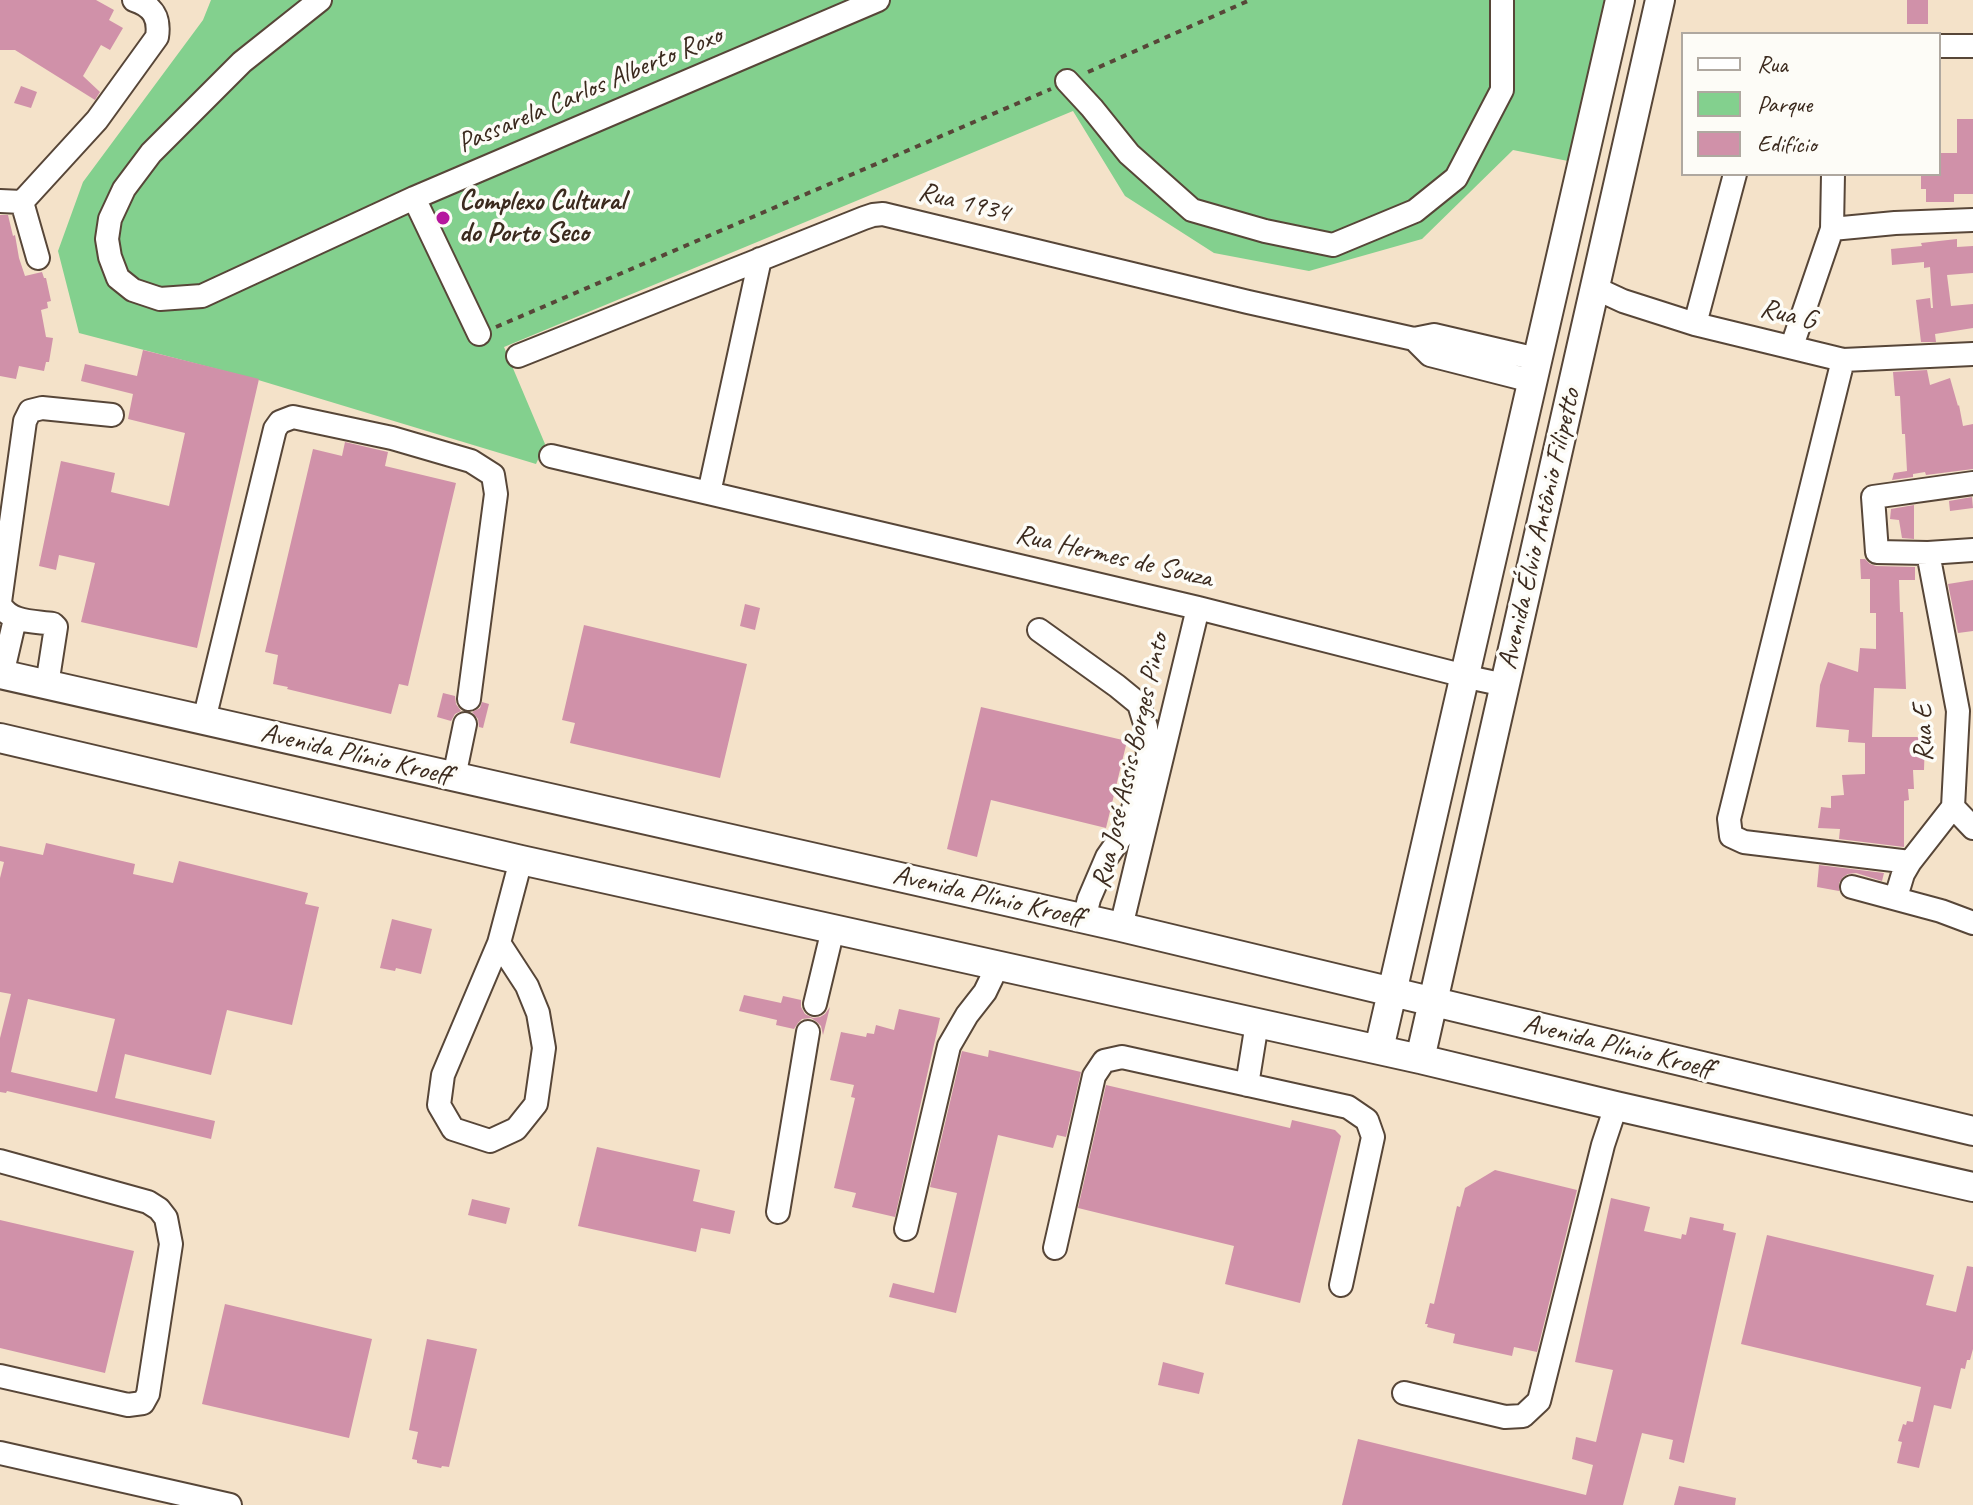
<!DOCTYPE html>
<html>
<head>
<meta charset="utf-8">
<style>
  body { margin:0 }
  #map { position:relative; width:1973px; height:1505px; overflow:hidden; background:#f4e2c9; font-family:Caveat,sans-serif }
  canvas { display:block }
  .legend { position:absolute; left:1681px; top:32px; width:260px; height:144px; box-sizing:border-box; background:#fdfcf7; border:2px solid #afa8a0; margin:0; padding:10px 14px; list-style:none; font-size:24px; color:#3b2a1e }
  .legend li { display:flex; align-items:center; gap:16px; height:40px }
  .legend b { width:40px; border:2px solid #afa8a0 }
</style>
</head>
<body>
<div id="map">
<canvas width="1973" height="1505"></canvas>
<ul class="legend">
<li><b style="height:10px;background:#fff"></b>Rua</li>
<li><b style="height:22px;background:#83d08e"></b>Parque</li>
<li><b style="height:22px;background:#d091a9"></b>Edifício</li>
</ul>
</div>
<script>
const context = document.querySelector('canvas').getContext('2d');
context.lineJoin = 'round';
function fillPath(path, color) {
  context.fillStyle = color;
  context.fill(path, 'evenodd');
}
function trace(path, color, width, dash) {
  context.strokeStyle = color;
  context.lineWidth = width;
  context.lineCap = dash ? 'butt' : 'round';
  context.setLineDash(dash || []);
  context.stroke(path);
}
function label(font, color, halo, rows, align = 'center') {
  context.font = font + ' Caveat,sans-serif';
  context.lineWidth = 7;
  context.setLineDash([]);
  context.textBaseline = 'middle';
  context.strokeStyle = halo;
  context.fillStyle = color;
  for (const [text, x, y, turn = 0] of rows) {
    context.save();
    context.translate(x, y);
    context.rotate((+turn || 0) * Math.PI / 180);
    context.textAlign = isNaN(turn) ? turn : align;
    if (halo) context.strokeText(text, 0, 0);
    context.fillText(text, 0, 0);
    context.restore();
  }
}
const green = new Path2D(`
  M211,0H1606L1568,161L1513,150L1422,239L1309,271L1214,253L1125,196L1073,111L504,347L545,444L536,464L255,379L79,333L58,251L83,182L203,20Z`);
const building = new Path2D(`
  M0,0H96L114,10L109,20L123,28L110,50L101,45L83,76L100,92L95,100L15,50H0Z
  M1907,0H1928V24H1907Z
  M21,86L37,92L31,108L14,103Z
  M1957,119H1973V194H1954V202H1926V189H1921V174H1939V153H1957Z
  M0,215H8L13,236L15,235L19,258L25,276L42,272L44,278H46L51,301L47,302L48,308L41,310L46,337L53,338L49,362H46L44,371L19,366L16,379L0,376Z
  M1957,239V247L1973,246V273L1947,275L1951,306L1973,304V328L1935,334L1936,342H1921L1916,300L1930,298L1931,308H1933L1930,267L1924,268V262L1892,265L1891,249L1922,246L1921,243Z
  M143,350L259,379L197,648L81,622L95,563L59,555L56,570L39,566L61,461L115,473L111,492L169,506L185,433L128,419L133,394L81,381L85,364L137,376Z
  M1927,370L1930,385L1950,378L1958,406L1959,405L1963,426L1973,424V469L1926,475L1925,472L1913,474V477L1892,480L1894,473L1907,471L1905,434H1902L1900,396H1895L1893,372Z
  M345,442L388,452L385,466L456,483L408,686L399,684L391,714L287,689L288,687L273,684L278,655L265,652L313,449L342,456Z
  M1972,497L1973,508L1950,511L1949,501Z
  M1914,505V539L1902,538L1899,520L1890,519L1891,509Z
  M1860,559H1865L1870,564L1876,566L1915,567V580H1899L1900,612H1903L1906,689L1874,688L1872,737H1925L1924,770H1913L1914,789H1908L1909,800L1904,801V847L1839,839L1840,829L1818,828L1821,807L1831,808V796L1844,795L1842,775L1865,774V743L1848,742L1849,730L1816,727L1820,685L1828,662L1858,672L1860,648L1876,649V613H1870V579H1861Z
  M1973,580V631L1958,633L1948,584Z
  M745,604L760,608L755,630L740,626Z
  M584,625L747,664L720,778L570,743L575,723L562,720Z
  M443,693L455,696L456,704L461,711L455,714L451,721L437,717Z
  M482,702L489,704L483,728L479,727L478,719L472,712L480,708Z
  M981,707L1127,741L1106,828L991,800L977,857L947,849Z
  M46,843L135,864L133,874L173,883L179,861L308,893L305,904L319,907L292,1025L227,1010L211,1075L125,1054L115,1098L215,1121L211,1139L7,1091L6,1093L0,1092V1038L11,994L0,992V878L4,862L0,861V846L43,855ZM28,999L115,1019L97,1092L11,1072Z
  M1819,865L1884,873L1882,881L1856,873L1848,874L1843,877L1839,883V891L1817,887Z
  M392,919L432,929L421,974L396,968L395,971L380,968Z
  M744,995L781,1003L783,996L801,1000V1007L805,1014L813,1018L820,1017L825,1014L830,1007L823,1035L821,1026L817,1022L811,1018L802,1019L798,1023L794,1029L776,1025L777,1020L739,1011Z
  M899,1009L940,1018L895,1217L852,1207L856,1193L834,1188L855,1098L851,1097L854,1085L830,1080L841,1032L866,1037L867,1033L874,1034L876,1025L894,1030Z
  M989,1050L1081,1072L1066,1137L1057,1135L1053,1148L998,1135L956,1313L889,1297L893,1283L934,1293L957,1193L930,1187L962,1051L988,1057Z
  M1106,1085L1290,1128L1292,1120L1335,1130L1341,1136L1300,1303L1225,1284L1234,1246L1078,1208Z
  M597,1147L700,1170L693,1201L735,1211L730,1234L701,1228L696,1252L578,1226Z
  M1495,1170L1577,1190L1537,1352L1514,1347L1512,1356L1453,1343L1455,1334L1427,1327L1428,1324H1425L1430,1303L1434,1304L1457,1206L1460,1207L1465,1188Z
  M1611,1198L1650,1207L1644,1231L1681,1239L1682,1234L1686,1235L1690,1217L1724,1224L1723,1230L1736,1233L1684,1463L1669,1459L1673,1440L1642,1433L1623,1505H1342L1358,1439L1586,1495L1593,1465L1572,1459L1576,1437L1596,1442L1613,1370L1575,1362Z
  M472,1199L510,1208L506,1224L468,1215Z
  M0,1220L134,1251L105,1373L0,1348Z
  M1767,1235L1934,1275L1926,1305L1956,1312L1967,1266L1973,1267V1349L1970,1360H1967L1965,1369L1961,1368L1951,1409L1934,1405L1919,1468L1897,1463L1902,1442L1898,1441L1903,1424L1906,1425L1907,1421L1913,1422L1921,1387L1741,1344Z
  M225,1304L372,1339L349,1438L202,1404Z
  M427,1339L477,1349L449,1467L442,1466L441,1468L417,1463V1460L412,1459L418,1432L409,1430Z
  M1163,1362L1204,1373L1199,1394L1158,1385Z
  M1679,1486L1736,1498L1735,1505H1674Z`);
const path = new Path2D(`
  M1088,72L1250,0
  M496,327L1051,89`);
const minor = new Path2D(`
  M320,0L242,62L151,153L124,189L110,219L107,239L110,257L118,278L133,290L160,299L202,296L414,198L878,0
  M1939,46H1973
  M1067,81L1092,108L1129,154L1192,210L1265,231L1333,245L1415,211L1456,178L1502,90V0
  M414,198L479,334
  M0,201L22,202
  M22,202L97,120L157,37C160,18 153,6 134,0
  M22,202L38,258
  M1832,229L1895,223L1973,220
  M1595,288L1623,301L1695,324L1843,360L1973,354
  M1695,324L1735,174
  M1414,339L1430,355L1532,381
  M1792,346L1832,229L1833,174
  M518,356L864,218L873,215L883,214L1248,302L1414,339L1434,335L1537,359
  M1843,360L1729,819L1731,836L1744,842L1910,862
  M551,456L1198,608L1477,679L1505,685
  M1973,483L1873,497L1877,552L1928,553L1973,550
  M709,493L760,259
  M0,602L25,421L30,411L42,408L112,415
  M0,604C10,623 33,621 53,624L56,627L47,685
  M1039,630L1117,686L1139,704L1146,727L1148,755L1128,827L1107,857L1089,899L1084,919
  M2,675L15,619
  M204,720L275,429L280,422L293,417L392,438L471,461L493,475L496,494L469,699
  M454,777L465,724
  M1953,807L1973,828
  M1852,887L1941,911L1973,923
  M1896,897L1903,874L1910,862L1953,807L1958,711L1928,553
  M1121,927L1198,608
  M499,943L527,986L538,1013L544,1048L536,1104L516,1129L490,1141L453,1129L439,1105L443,1075L499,943L521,860
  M815,1004L833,929
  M1247,1085L1257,1023
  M0,1161L148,1202L159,1209L166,1218L171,1244L148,1394L143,1403L128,1405L0,1376
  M778,1212L808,1032
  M906,1229L949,1046L967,1015L985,992L998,965
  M1055,1248L1094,1076L1104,1061L1122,1057L1348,1107L1367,1120L1373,1137L1341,1285
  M1404,1393L1505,1417L1523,1416L1539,1401L1603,1145L1616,1106
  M0,1453L230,1505`);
const major = new Path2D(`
  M0,674L1121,927L1973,1131
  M0,738L521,860L1420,1059L1616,1106L1973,1187
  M1379,1049L1620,0
  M1420,1059L1660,0`);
const markers = [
  [443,218,8,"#b5179e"]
];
const streetNames = [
  ["Passarela Carlos Alberto Roxo",590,90,-23],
  ["Rua 1934",964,203,14],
  ["Rua G",1788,315,14],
  ["Avenida Élvio Antônio Filipetto",1540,529,-77],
  ["Rua Hermes de Souza",1114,557,13],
  ["Rua E",1924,733,-91],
  ["Avenida Plínio Kroeff",356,755,13],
  ["Rua José Assis Borges Pinto",1131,761,-77],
  ["Avenida Plínio Kroeff",988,897,13],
  ["Avenida Plínio Kroeff",1618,1047,14]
];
const poiNames = [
  ["Complexo Cultural",459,202],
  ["do Porto Seco",459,234]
];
fillPath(green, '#83d08e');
fillPath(building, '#d091a9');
trace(minor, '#574638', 26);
trace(major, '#574638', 32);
trace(path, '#574638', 4, [6, 6]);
trace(minor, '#fff', 22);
trace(major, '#fff', 28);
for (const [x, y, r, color] of markers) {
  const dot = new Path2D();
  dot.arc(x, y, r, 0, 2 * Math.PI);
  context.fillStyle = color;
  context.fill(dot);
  trace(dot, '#fdfcf7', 3);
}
label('28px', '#3b2a1e', '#fdfcf7', streetNames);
label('bold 28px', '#3b2a1e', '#fdfcf7', poiNames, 'left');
</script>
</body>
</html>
